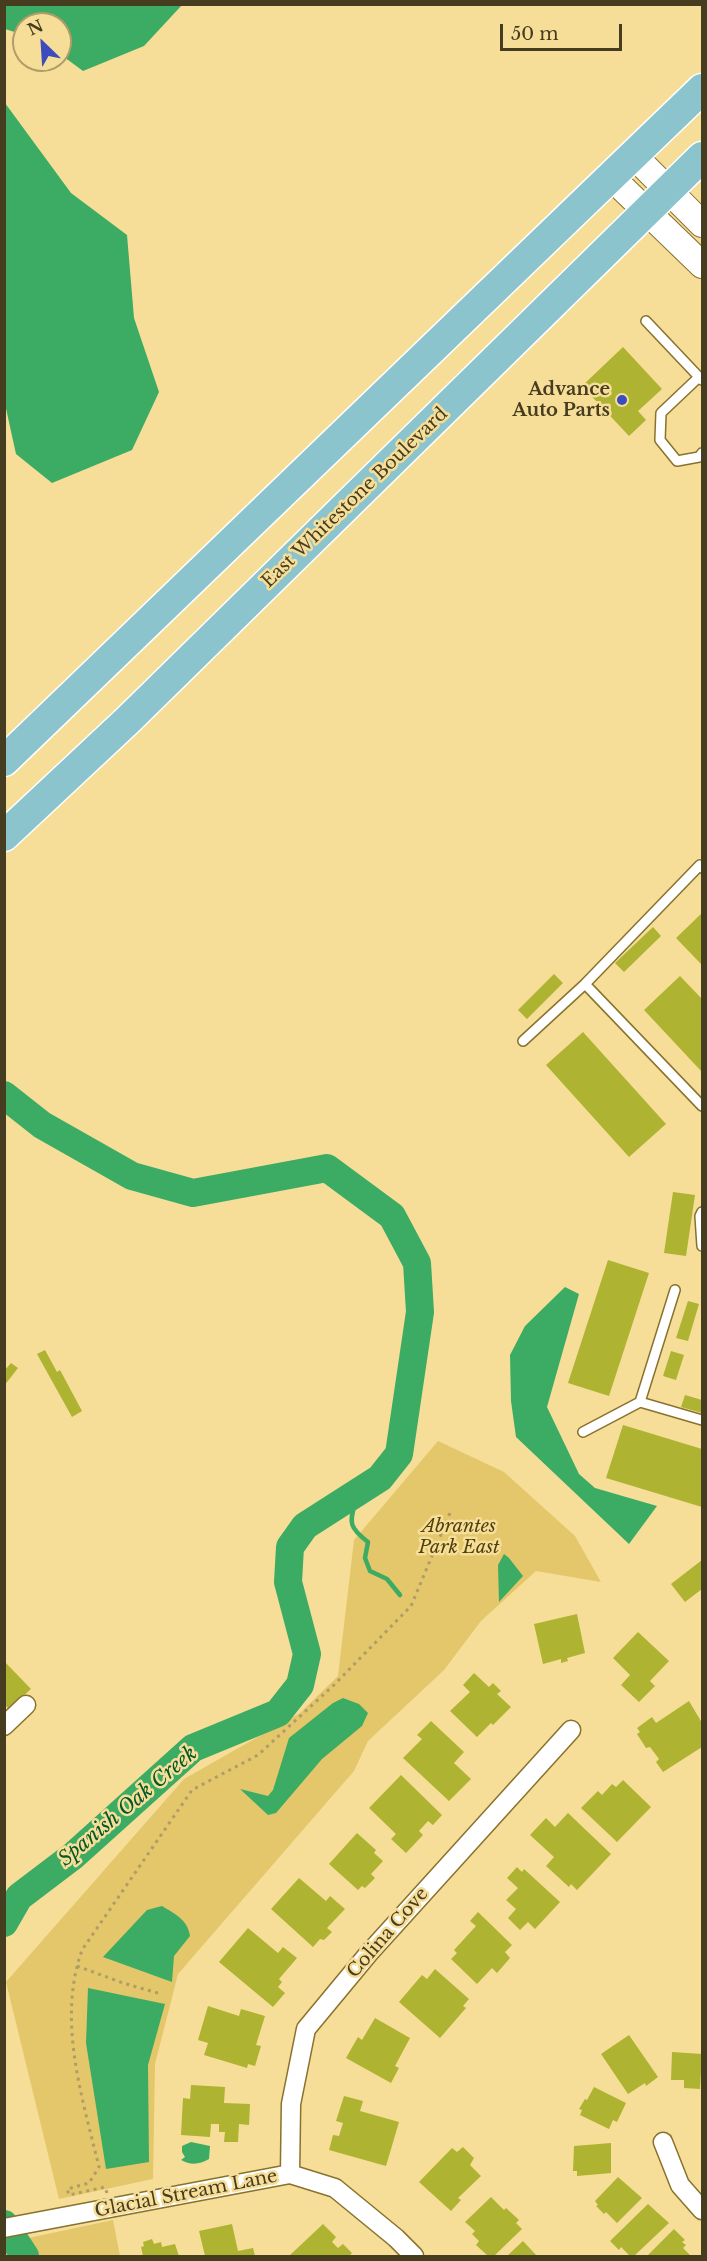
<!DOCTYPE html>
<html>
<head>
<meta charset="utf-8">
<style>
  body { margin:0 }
  #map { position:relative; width:707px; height:2261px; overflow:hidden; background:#f6de98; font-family:"Libre Baskerville",serif }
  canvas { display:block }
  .frame { position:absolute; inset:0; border:6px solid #463c1f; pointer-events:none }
  .north { position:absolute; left:12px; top:12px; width:60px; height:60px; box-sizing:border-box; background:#f6de98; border:2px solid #b09d68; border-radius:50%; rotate:335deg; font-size:16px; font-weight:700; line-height:24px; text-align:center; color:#463c1f }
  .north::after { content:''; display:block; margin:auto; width:21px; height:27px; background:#3c4cbf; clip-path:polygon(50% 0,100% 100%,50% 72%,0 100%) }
  .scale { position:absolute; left:500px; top:24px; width:122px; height:27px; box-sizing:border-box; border:3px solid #463c1f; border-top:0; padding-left:8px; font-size:18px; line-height:21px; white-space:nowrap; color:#463c1f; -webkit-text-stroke:4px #f6de98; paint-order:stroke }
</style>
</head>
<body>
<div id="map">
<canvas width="707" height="2261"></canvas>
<div class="frame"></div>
<div class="north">N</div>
<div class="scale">50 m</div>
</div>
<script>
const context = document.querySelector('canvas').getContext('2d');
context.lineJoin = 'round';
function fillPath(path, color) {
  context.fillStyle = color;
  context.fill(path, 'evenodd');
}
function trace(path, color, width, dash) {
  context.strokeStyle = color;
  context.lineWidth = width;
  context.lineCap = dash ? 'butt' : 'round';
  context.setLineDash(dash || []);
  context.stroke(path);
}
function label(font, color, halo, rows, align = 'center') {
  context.font = font + ' "Libre Baskerville",serif';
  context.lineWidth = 5;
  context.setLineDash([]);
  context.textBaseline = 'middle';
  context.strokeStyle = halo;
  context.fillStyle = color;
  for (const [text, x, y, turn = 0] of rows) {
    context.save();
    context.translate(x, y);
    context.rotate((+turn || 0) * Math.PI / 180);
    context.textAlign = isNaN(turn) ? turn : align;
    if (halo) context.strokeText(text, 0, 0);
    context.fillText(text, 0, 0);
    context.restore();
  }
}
const green = new Path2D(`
  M438,1441L504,1472L575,1536L601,1582L536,1571L481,1621L444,1670L368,1741L354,1771L178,1974L155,2064L153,2179L59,2199L6,1982L184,1779L300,1713L338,1676L354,1540Z
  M113,2220L120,2256H5V2243Z`);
const water = new Path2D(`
  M4,5L5,4L182,5L144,46L83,71L60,54V24H24V35L5,29Z
  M5,103L71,193L127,235L134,318L159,392L132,450L52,483L16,454L5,404Z
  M565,1287L579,1294L547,1407L579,1474L595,1488L657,1506L629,1544L516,1437L511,1401L510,1355L525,1326Z
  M504,1554L509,1558L523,1576L499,1602L498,1565Z
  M343,1698L359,1704L368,1713L362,1726L322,1759L276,1813L268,1815L240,1789L268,1796L273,1790L289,1738L333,1703Z
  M162,1906C175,1914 188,1920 190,1936L174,1956L172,1982L103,1957L147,1910Z
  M88,1988L165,2004L148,2065L149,2162L106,2169L86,2043Z
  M191,2142L210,2146L209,2159C199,2165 190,2165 181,2160L185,2157L182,2152V2146Z`);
const stream = new Path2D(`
  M357,1493C352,1520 344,1524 368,1542L365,1558L370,1571L387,1579L400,1595`);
const river = new Path2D(`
  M4,1095L42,1125L132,1176L193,1193L327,1168L392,1216L417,1263L420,1312L399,1454L380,1478L305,1526L290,1547L288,1582L307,1654L300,1685L278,1713L193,1748L73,1856L19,1897L4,1923
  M4,2224L25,2256`);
const building = new Path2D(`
  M623,347L662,389L638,411L646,420L629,436L582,386Z
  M702,913V965L676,938Z
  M653,927L661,936L624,972L615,963Z
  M554,974L563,983L527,1019L518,1010Z
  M680,976L702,999V1072L644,1010Z
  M583,1032L666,1124L629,1157L546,1065Z
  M673,1192L695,1195L686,1256L664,1253Z
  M608,1260L649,1273L609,1396L568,1383Z
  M688,1301L699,1304L688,1341L676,1338Z
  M45,1350L57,1372L60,1370L82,1411L72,1417L37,1354Z
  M671,1351L684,1355L676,1380L663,1376Z
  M11,1363L18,1368L4,1386V1371Z
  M685,1395L702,1400V1413L681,1407Z
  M623,1425L702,1449V1507L606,1478Z
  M702,1560V1589L685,1602L671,1584Z
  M577,1614L585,1653L567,1658L568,1661L561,1663V1659L543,1664L534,1624Z
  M638,1632L669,1661L650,1681L655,1686L639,1702L621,1685L630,1675L613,1658Z
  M4,1661L31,1689L9,1709L4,1704Z
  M474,1673L489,1687L493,1683L501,1691L497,1694L511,1707L493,1725L491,1723L477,1737L450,1711L470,1692L463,1685Z
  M689,1701L702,1723V1747L663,1772L656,1762L659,1759L650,1747L646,1748L637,1734L640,1732L637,1728L652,1717L656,1723Z
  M431,1721L464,1752L454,1763L471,1779L449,1801L403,1758L422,1739L417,1735Z
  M401,1775L442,1815L433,1825L428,1821L419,1831L423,1835L406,1853L391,1839L396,1834L369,1808Z
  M623,1780L651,1807L617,1842L581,1808L598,1791L602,1795L612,1784L616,1787Z
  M568,1813L611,1854L577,1890L571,1884L569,1887L546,1866L554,1857L530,1835L546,1818L555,1827Z
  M357,1833L376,1850L374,1853L383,1861L371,1874L375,1878L365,1888L362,1886L358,1890L329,1864Z
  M517,1867L522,1872L524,1869L560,1902L535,1929L528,1922L520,1930L508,1918L516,1909L506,1900L518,1888L507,1878Z
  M299,1878L326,1901L330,1896L345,1909L327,1928L332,1932L324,1940L320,1939L313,1947L271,1909Z
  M478,1912L512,1945L505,1952L510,1958L497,1973L492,1968L477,1984L451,1959L457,1953L454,1950L476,1926L470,1921Z
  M248,1928L278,1953L283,1947L297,1958L279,1979L282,1982L278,1987L285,1993L273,2007L219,1962Z
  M435,1969L469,1999L463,2006L466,2008L440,2038L399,2002L422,1975L427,1979Z
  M208,2006L239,2016L241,2009L265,2016L256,2045L261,2046L255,2066L248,2064L247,2068L204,2055L208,2043L198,2040Z
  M375,2018L410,2038L395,2066L399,2068L391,2083L346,2058L358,2037L362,2040Z
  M629,2035L658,2077L646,2086L645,2083L628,2094L601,2054Z
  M672,2052L702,2054L700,2089L684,2088V2080H671Z
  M191,2085L225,2087L224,2103L250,2104L249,2125L239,2124L238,2142H224L225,2132H219V2124H211L210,2137L181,2135L183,2098L190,2099Z
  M594,2087L626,2103L617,2122L613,2120L609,2129L580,2115L582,2110L579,2109L585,2099L587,2100Z
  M344,2096L363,2101L360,2111L399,2122L386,2166L329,2150L333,2135L339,2136L343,2123L336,2121Z
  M611,2143V2173L577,2176V2171H573L574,2146Z
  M463,2147L474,2158L470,2165L481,2176L458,2198L461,2200L451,2211L419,2182L452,2148L457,2152Z
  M618,2177L642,2198L617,2223L606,2212L604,2214L596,2206L598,2205L595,2201Z
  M491,2197L504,2210L506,2208L519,2220L516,2223L522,2229L494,2256H488L476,2245L479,2241L472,2234L475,2231L465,2222Z
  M648,2204L669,2223L634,2256H630L621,2247L619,2250L610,2241Z
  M232,2224L238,2251L253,2248L255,2256H205L199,2231Z
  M323,2224L336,2237L332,2242L338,2248L343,2244L352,2253L349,2256H289Z
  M674,2229L685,2240L682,2242L686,2245L683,2248L690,2255L650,2256L648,2255Z
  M152,2239L154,2244L161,2242L162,2247L175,2244L179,2256H143L141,2247L144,2246L143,2242Z
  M523,2241L537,2256H507Z`);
const path = new Path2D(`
  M77,1966L123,1983L161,1994
  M107,2193L105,2187L69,2195L67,2189L89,2183L99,2167C82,2097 57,2020 82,1950L192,1790L258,1755L335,1684L411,1606L450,1513`);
const lane = new Path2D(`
  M646,321L699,377
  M702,380L699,377L661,413L660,440L677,461L699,457L702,453
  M585,984L702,1106
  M523,1041L585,984L700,865L702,868
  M702,1212L700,1216L702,1246
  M675,1290L640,1402L702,1420
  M583,1432L640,1402`);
const street = new Path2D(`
  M4,1726L26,1705
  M663,2142L680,2185L702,2210
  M290,2174L291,2104L306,2029L369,1953L571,1730
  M4,2228L290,2174L335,2188L396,2238L414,2256`);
const secondary = new Path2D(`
  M634,156L702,224
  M612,178L702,265`);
const primary = new Path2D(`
  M4,761L702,89
  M4,836L128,720L702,157`);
const markers = [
  [622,400,6,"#3c4cbf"]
];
const poiNames = [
  ["Advance",610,390],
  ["Auto Parts",610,411]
];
const streetNames = [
  ["East Whitestone Boulevard",355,498,-44],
  ["Colina Cove",388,1933,-49],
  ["Glacial Stream Lane",186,2194,-11]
];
const parkNames = [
  ["Abrantes",459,1527],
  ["Park East",459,1548]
];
const waterNames = [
  ["Spanish Oak Creek",128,1807,-40]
];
fillPath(green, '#e4c66b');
fillPath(water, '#3cab63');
trace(stream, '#3cab63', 4.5);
trace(river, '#3cab63', 28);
fillPath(building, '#aeb331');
trace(lane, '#88722c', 12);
trace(street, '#88722c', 21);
trace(secondary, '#88722c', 28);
trace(primary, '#fff', 33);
trace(path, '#af9d67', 3, [3, 4.5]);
trace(lane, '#fff', 9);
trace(street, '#fff', 18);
trace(secondary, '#fff', 26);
trace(primary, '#8cc4ce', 30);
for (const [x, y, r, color] of markers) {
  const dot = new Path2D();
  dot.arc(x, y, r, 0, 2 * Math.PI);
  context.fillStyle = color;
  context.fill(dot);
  trace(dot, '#f6de98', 2);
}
label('bold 18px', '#463c1f', '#f6de98', poiNames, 'right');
label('18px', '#463c1f', '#f6de98', streetNames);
label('italic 18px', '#4f3f0a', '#f6de98', parkNames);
label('italic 20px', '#015829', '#f6de98', waterNames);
</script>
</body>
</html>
